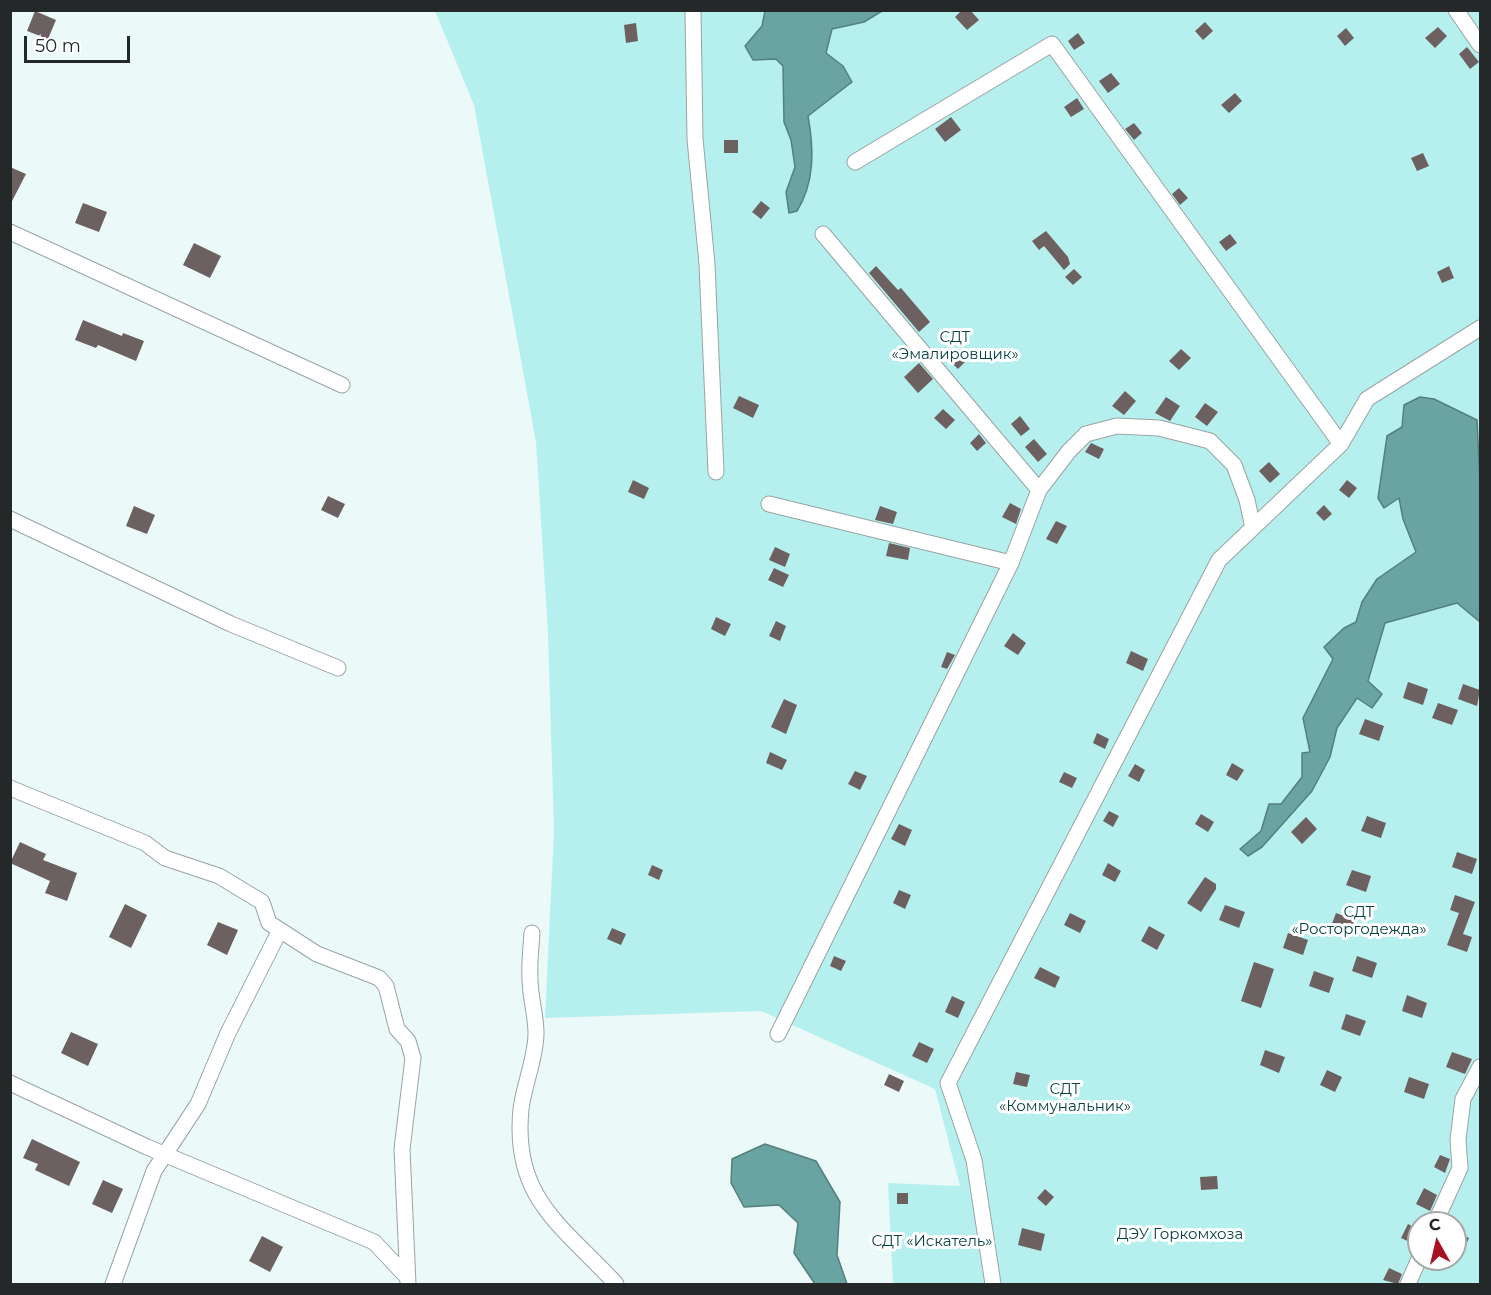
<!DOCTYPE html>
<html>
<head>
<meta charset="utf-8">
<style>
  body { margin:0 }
  #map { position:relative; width:1491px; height:1295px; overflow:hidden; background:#ecf9f9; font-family:Montserrat,sans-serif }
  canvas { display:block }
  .frame { position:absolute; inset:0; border:12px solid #242828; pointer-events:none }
  .north { position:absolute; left:1407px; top:1211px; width:60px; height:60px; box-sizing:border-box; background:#fff; border:2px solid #a7a9a9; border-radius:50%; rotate:352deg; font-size:16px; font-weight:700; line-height:24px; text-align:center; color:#242828 }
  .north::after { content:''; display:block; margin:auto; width:21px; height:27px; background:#a81220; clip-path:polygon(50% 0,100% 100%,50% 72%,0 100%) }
  .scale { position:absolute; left:24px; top:36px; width:106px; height:27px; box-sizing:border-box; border:3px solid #242828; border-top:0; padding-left:8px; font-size:18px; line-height:21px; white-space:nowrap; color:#242828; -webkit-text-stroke:4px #fff; paint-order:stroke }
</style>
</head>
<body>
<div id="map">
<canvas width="1491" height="1295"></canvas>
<div class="frame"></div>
<div class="north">С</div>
<div class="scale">50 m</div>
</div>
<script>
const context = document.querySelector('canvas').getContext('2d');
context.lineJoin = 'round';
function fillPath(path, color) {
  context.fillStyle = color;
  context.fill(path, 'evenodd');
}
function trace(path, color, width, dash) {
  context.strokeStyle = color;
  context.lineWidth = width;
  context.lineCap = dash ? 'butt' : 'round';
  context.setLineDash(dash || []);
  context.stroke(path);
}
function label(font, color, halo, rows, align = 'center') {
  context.font = font + ' Montserrat,sans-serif';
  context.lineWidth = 6;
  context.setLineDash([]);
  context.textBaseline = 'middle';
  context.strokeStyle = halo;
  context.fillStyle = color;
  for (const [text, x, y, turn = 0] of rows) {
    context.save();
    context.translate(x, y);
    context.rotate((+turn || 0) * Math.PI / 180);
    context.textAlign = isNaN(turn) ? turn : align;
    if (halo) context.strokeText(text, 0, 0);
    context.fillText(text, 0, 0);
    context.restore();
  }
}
const green = new Path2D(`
  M435,11H1480V481L1402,427L1387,437L1386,458L1416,552C1384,581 1369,576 1356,622L1344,628L1333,659L1303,718L1311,752L1302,753V777L1280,805L1269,804L1261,831L1262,847L1330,757L1337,728L1357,698L1382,694L1368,681L1385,623L1457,603L1480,622V1284H893L888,1183L960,1186L935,1089L761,1011L545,1018L554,831L548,634L536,442L474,105ZM1419,1223H1455V1259H1419Z`);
const water = new Path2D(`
  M765,11H882L864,22L832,29L826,53L843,66L852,82L808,116C814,149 815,182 797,211L789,213L786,192L795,167L791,140L784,122L783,66L776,59L753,60L745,46L762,26Z
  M1420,397L1434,399L1477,420L1480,481V622L1457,603L1385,623L1368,681L1382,694L1372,708L1357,698L1337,728L1330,757L1312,791L1262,847L1248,856L1240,849L1261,831L1269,804H1281L1302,777V753L1310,752L1303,718L1333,659L1324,647L1344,628L1356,622L1362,602L1377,579L1416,552L1403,519L1399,498L1384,508L1378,498L1387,436L1402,427L1404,405Z
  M765,1144L816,1161L840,1202L837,1255L847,1284H815L794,1253L798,1223L779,1205L744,1207L731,1183L732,1159Z`);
const building = new Path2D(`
  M962,10H970L979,20L967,30L955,17Z
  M35,11L56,20L48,39L27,31Z
  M1205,22L1213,31L1203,40L1195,31Z
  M636,23L638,41L626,43L624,25Z
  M1438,27L1447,36L1435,48L1425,38Z
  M1346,28L1354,38L1345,46L1337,36Z
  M1078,33L1085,43L1074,50L1068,41Z
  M1467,47L1479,62L1470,69L1459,54Z
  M1111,73L1120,84L1108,93L1099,81Z
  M1235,93L1242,101L1229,113L1221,105Z
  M1077,98L1084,109L1071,117L1064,107Z
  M951,117L961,130L945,142L935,129Z
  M1134,123L1142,133L1134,140L1125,129Z
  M724,140H738V153H724Z
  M1423,153L1429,166L1417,171L1411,158Z
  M10,167L26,174L10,205Z
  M1179,188L1188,198L1180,205L1172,194Z
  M761,201L770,208L761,219L752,212Z
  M83,203L107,212L99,232L75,223Z
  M1046,231L1068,257L1070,264L1064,270L1044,246L1039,250L1032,241Z
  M1230,234L1237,243L1226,251L1219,242Z
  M194,243L221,256L210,278L183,265Z
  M876,266L898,290L901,288L930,322L919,332L869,273Z
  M1449,266L1454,278L1442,283L1437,272Z
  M1074,269L1082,277L1073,285L1065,277Z
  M83,320L122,336L123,333L144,341L136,361L98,345L96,348L75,340Z
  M954,349L966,361L958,369L946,357Z
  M1181,349L1191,358L1179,370L1169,361Z
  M919,363L933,379L918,393L904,377Z
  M1125,391L1136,401L1124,415L1112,406Z
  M739,396L759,405L753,418L733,408Z
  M1166,397L1180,406L1170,421L1155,413Z
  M1205,403L1218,412L1207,426L1195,417Z
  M943,409L955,420L946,429L934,418Z
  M1020,416L1030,429L1021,436L1011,424Z
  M979,434L986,443L977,451L970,443Z
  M1034,439L1047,454L1038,462L1025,447Z
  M1091,443L1104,449L1099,459L1085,452Z
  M1269,462L1280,474L1270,483L1259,471Z
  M633,480L649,488L644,499L628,492Z
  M1347,480L1357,488L1349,498L1339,490Z
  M328,496L345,504L338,518L321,510Z
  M1010,503L1021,509L1016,524L1002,517Z
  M1324,505L1332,514L1324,521L1316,513Z
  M134,506L155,515L147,534L126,526Z
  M880,506L897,512L893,524L875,520Z
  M1056,521L1067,526L1057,544L1046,539Z
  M889,543L910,548L908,560L886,556Z
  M775,547L790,554L785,567L769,560Z
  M774,568L789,575L783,587L768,580Z
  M716,617L731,624L725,636L711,629Z
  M776,621L786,626L780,641L769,636Z
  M1013,633L1026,643L1018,655L1004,646Z
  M1131,651L1148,659L1143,671L1126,663Z
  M947,652L955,655L947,669L941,667Z
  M1408,682L1428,689L1423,705L1403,698Z
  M1463,684L1480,690L1477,706L1458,699Z
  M784,699L797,705L786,734L771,727Z
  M1438,703L1458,710L1452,725L1432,718Z
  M1365,719L1384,726L1379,741L1359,734Z
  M1097,733L1109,739L1105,749L1093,743Z
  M770,752L787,760L782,770L766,763Z
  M1232,763L1244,770L1237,781L1226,775Z
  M1135,764L1145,770L1139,782L1128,776Z
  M855,771L867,776L860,790L848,784Z
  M1064,772L1077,778L1072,788L1059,782Z
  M1109,811L1119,816L1113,827L1103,821Z
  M1201,814L1214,822L1208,832L1195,824Z
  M1367,816L1386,823L1381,838L1361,831Z
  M1306,817L1317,829L1302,844L1291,832Z
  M899,824L912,830L905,846L891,839Z
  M20,842L46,854L43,860L77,873L67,901L45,893L50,881L10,863Z
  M1457,852L1477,859L1472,874L1452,867Z
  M1108,863L1121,871L1115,882L1102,875Z
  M652,865L663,870L659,880L648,875Z
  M1352,870L1371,876L1366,892L1346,885Z
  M1205,877L1216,884V889L1201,912L1187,903Z
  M899,890L911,895L905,909L893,903Z
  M1455,895L1475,902L1463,934L1472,937L1467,952L1447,945L1459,913L1450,910Z
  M125,904L147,915L131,948L109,937Z
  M1225,905L1245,912L1239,928L1219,920Z
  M1070,913L1086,921L1080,933L1064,925Z
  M1336,913L1355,920L1350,936L1330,929Z
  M218,922L238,930L227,955L207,945Z
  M1149,926L1165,935L1157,950L1141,941Z
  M612,928L626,934L621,945L607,939Z
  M1288,933L1308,940L1303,955L1283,948Z
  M834,956L846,961L841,971L830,966Z
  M1357,956L1377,963L1372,978L1352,971Z
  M1254,962L1274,969L1261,1008L1241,1001Z
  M1040,967L1060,977L1055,988L1034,978Z
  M1314,971L1334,978L1329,993L1309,986Z
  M1407,995L1427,1003L1422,1018L1402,1011Z
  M952,996L965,1002L958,1018L945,1012Z
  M1346,1014L1366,1021L1360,1036L1341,1029Z
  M71,1032L98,1044L88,1066L61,1053Z
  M919,1042L934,1049L927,1063L912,1056Z
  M1265,1050L1285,1057L1279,1073L1260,1065Z
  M1452,1052L1472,1059L1465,1074L1446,1067Z
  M1327,1070L1342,1077L1335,1092L1320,1085Z
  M1016,1072L1030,1075L1027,1087L1013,1084Z
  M889,1074L904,1081L899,1092L884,1085Z
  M1409,1077L1429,1084L1424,1099L1404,1092Z
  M32,1139L80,1162L69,1186L35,1170L38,1164L23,1158Z
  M1440,1155L1450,1159L1445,1173L1434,1167Z
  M1217,1176L1218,1189L1201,1190L1200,1177Z
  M103,1180L123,1189L112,1213L92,1204Z
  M1424,1188L1437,1195L1430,1211L1416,1204Z
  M1045,1189L1054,1197L1046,1206L1037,1198Z
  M897,1193H908V1204H897Z
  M1408,1224L1419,1230L1414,1244L1401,1238Z
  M1022,1228L1045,1234L1041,1251L1018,1245Z
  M1455,1231L1469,1238L1464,1249L1455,1245Z
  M262,1236L283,1247L270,1272L249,1261Z
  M1389,1268L1402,1274L1398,1284L1383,1280Z`);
const minor = new Path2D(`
  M693,10L695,139L707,264L716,472
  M1456,10L1480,45
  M855,162L1052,44L1341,444
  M10,232L342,385
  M823,234L1039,490
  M769,504L1011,563
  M10,519L231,624L338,668
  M10,788L145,843L165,858L219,876L262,902L269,923L317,954L379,978L386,986L397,1029L408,1041L413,1058L402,1149L408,1284
  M532,933C531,948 529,964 530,979C530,997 536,1015 536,1033C536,1058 524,1084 521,1109C512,1199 563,1226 616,1284
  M778,1034L1011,563L1039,490L1069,451L1086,434L1117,426L1159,428L1210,441L1234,465L1247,500L1253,528
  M10,1083L147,1147L374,1242L407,1277
  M1435,1223L1460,1168L1458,1140L1463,1099L1480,1067
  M113,1284L154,1171L198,1104L228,1033L280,930
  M993,1284L974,1160L948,1083L1219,560L1341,444L1367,399L1480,328
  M1408,1284L1419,1259`);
const parkNames = [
  ["СДТ",955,338],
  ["«Эмалировщик»",955,355],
  ["СДТ",1359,913],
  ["«Росторгодежда»",1359,930],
  ["СДТ",1065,1090],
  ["«Коммунальник»",1065,1107],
  ["ДЭУ Горкомхоза",1180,1235],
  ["СДТ «Искатель»",932,1242]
];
fillPath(green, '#b6f0ee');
fillPath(water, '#69a4a2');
trace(water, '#547f7d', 1.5);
fillPath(building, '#6c6160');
trace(minor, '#98a4a3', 17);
trace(minor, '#fff', 15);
label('15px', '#094242', '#fff', parkNames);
</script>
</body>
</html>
